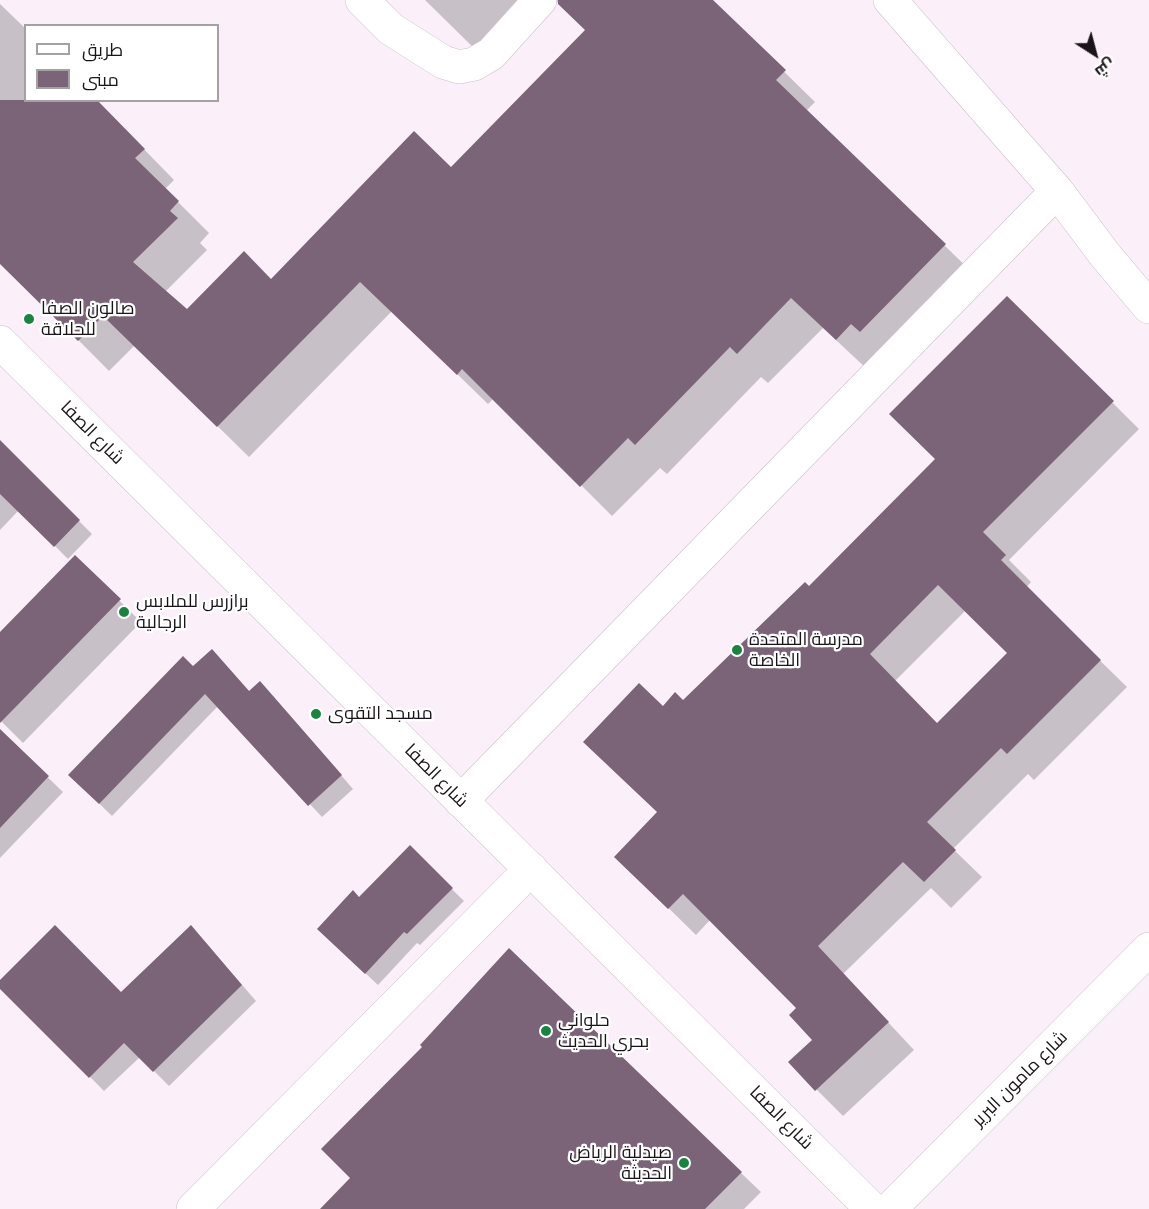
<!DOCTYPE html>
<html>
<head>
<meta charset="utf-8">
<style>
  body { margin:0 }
  #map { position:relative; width:1149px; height:1209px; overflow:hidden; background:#fbf0f9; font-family:"IBM Plex Sans",Cairo,sans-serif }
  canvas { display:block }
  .legend { position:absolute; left:24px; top:24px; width:195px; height:78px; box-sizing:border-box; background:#fff; border:2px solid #a3a1a2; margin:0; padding:8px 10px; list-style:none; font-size:18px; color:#181417 }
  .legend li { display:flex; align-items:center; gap:12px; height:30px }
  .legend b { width:30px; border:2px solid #a3a1a2 }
  .north { position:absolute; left:1065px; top:24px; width:60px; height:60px; -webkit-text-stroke:4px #fff; paint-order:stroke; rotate:144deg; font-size:16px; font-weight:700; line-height:24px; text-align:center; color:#181417 }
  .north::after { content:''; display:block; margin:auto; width:21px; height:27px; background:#181417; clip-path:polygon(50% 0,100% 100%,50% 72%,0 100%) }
</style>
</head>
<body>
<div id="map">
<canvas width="1149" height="1209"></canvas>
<ul class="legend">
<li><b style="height:8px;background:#fff"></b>طريق</li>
<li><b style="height:16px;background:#7b6378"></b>مبنى</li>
</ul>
<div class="north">ش</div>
</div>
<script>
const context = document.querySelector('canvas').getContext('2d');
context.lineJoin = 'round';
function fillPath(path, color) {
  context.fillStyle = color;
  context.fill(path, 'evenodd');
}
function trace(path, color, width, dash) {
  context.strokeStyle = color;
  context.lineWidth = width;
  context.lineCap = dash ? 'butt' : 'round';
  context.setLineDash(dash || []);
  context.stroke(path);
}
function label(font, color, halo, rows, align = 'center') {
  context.font = font + ' "IBM Plex Sans",Cairo,sans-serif';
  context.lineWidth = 4.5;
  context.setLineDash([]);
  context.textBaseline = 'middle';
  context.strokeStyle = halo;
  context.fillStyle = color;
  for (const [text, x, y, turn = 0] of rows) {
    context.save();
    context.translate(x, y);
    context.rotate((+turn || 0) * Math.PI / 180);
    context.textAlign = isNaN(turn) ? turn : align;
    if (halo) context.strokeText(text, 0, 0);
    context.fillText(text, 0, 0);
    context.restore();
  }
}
const shadow = new Path2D(`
  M425,0H541L484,58Z
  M555,0H711L815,102L806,111L976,276L867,369L823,328L768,383L761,377L667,474L660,468L612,516L494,398L488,404L392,311L249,457L135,345L109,371L0,261V4L26,29V100H96L174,180L165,189L209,233L200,243L207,250L165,292L187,311L271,281L451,169L587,30Z
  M1007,298L1139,429L1009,560L1031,582L1026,588L1127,687L1034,780L1028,774L953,849L982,877L951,908L931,888L843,974L914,1050L843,1116L816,1089L814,1040L798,1008L710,920L696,935L643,883L658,813L663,708L683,702L809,588L937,460ZM966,610L1009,653L938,725L895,681Z
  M0,442L92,534L68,559L19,510L0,530Z
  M75,557L141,622L23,743L0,720V635Z
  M212,651L250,692L273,696L353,789L322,817L218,706L112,816L70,775Z
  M6,737L63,792L0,858V744Z
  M410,848L464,901L420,945L417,943L378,985L331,941L360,899Z
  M205,942L256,1001L169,1086L140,1057L104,1091L0,986V982L122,994Z
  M741,1173L761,1192L744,1209H322Z`);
const building = new Path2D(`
  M558,0H713L786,70L776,80L946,244L860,332L851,324L836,340L791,298L737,354L730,347L635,445L628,438L580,487L462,369L457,375L360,282L217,427L103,316L78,341L0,264V100H97L145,149L135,158L179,201L170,211L178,218L133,262L187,309L244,251L271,279L414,131L451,167L585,30L558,4Z
  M1007,296L1114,401L983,532L1006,555L1001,560L1101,660L1007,754L1001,748L927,822L956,850L924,882L903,862L818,946L889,1022L815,1091L788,1062L812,1040L789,1015L796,1008L683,894L668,909L614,857L657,812L583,742L639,683L663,706L675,692L683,700L805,582L809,586L935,459L889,414ZM938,585L1007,653L937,723L870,654Z
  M0,440L80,520L54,547L0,494Z
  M75,555L121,599L0,723V632Z
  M212,649L249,691L260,681L342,775L308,806L205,694L99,804L68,775L183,656L193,666Z
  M0,729L49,776L0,828Z
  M410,845L453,888L407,934L404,932L365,974L317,929L353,890L359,897Z
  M55,925L121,992L191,925L242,985L153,1072L124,1043L89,1078L0,989V980Z
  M509,948L742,1172L705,1209H320L350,1178L321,1149L422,1047L420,1045Z`);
const street = new Path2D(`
  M362,0L391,29L443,62L459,67L474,64L491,54L540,0
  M890,0L1057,191L1105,255L1149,307
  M461,801L1057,191
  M193,1209L531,869`);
const secondary = new Path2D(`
  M0,342L872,1209
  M890,1209L1149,949`);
const markers = [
  [29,319,6,"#16863e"],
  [124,612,6,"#16863e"],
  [737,650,6,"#16863e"],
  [316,714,6,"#16863e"],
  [546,1031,6,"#16863e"],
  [684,1163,6,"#16863e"]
];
const poiNames = [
  ["صالون الصفا",41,309],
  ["للحلاقة",41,330],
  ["برازرس للملابس",136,602],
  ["الرجالية",136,623],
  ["مدرسة المتحدة",749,640],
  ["الخاصة",749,661],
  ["مسجد التقوى",328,714],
  ["حلواني",558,1021],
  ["بحري الحديث",558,1042],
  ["صيدلية الرياض",672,1153,"right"],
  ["الحديثة",672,1174,"right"]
];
const streetNames = [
  ["شارع الصفا",92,433,45],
  ["شارع الصفا",436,776,45],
  ["شارع مامون البرير",1020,1079,-45],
  ["شارع الصفا",781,1118,45]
];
fillPath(shadow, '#0003');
fillPath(building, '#7b6378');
trace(street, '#cabfc9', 34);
trace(secondary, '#cabfc9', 34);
trace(street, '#fff', 33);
trace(secondary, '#fff', 33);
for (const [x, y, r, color] of markers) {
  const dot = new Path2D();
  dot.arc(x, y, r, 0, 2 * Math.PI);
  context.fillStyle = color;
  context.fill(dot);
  trace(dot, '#fff', 2);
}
label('18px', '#181417', '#fff', poiNames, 'left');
label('18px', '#181417', '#fff', streetNames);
</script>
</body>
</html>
